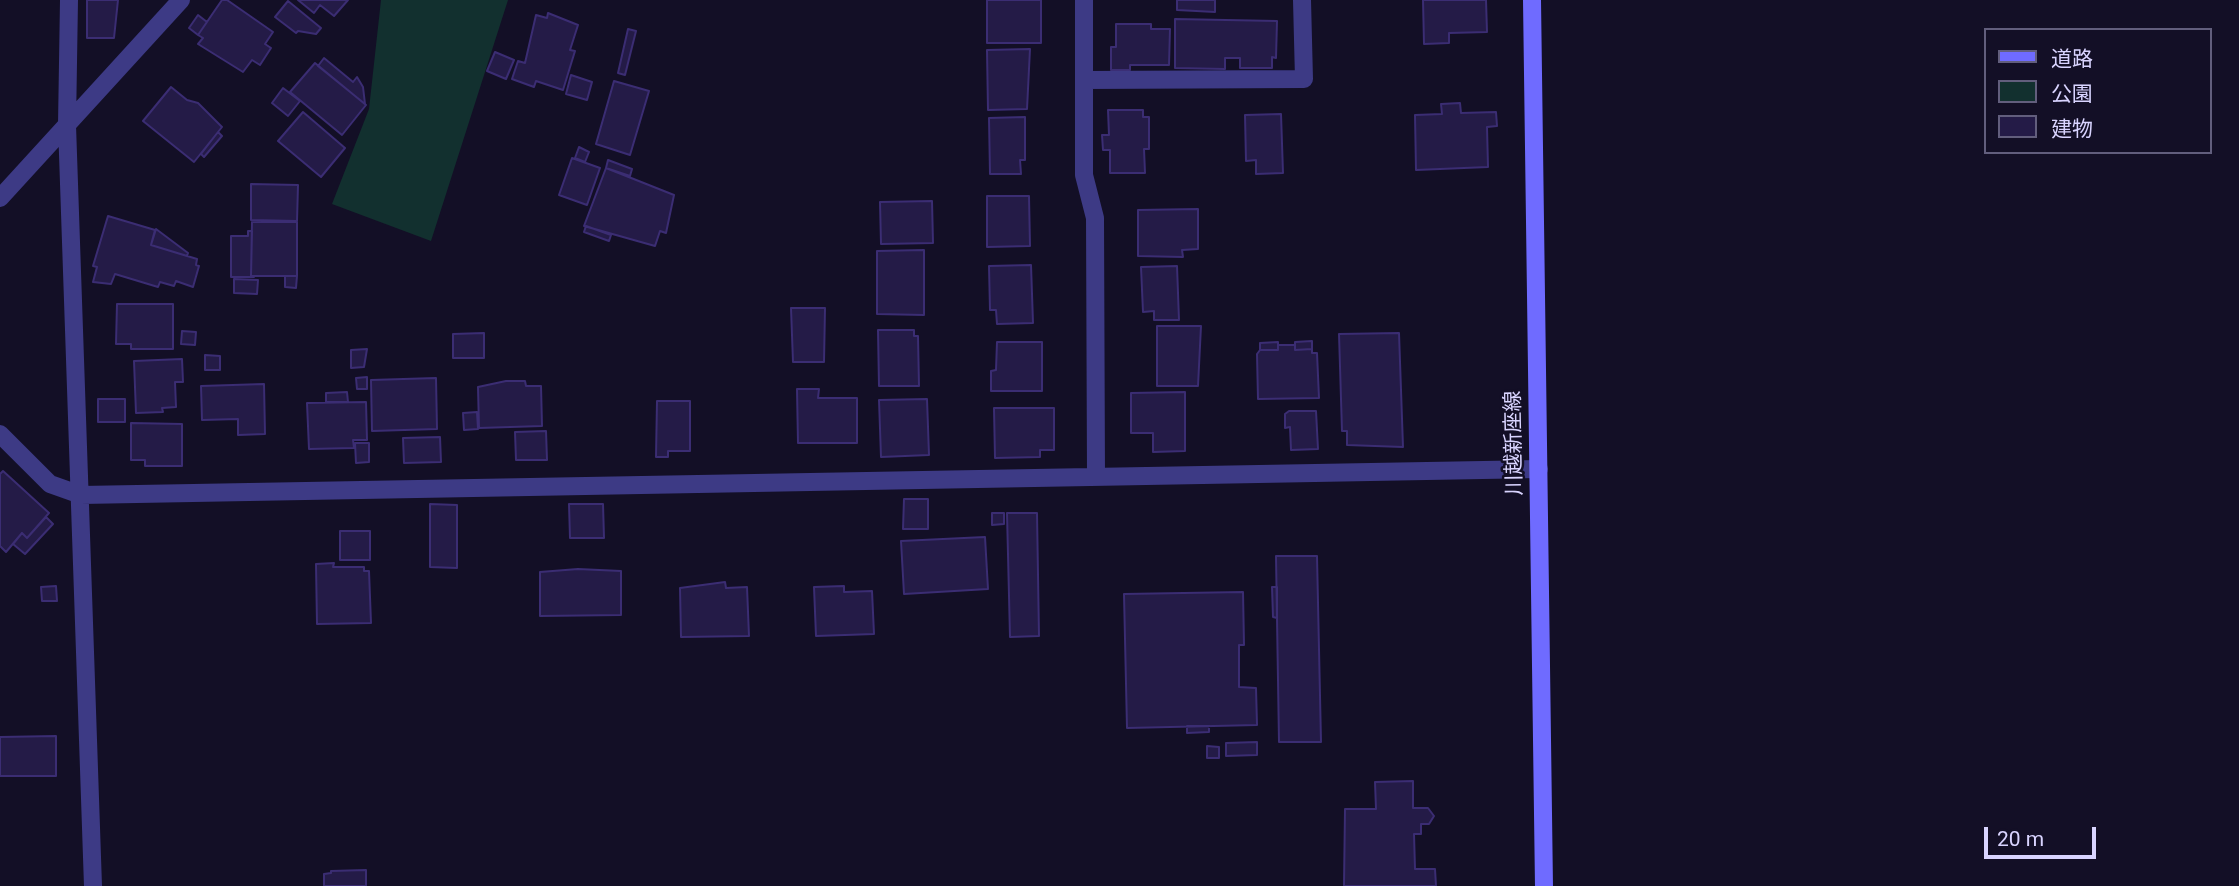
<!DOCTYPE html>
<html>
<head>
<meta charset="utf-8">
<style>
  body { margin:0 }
  #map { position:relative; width:2239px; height:886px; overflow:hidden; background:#130f26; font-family:Roboto,"Noto Sans JP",sans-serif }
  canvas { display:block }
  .legend { position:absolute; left:1984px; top:28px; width:228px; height:126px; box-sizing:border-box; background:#130f26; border:2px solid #625e7d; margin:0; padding:9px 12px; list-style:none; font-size:21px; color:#d9d4ff }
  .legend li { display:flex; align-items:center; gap:14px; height:35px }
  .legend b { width:35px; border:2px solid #625e7d }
  .scale { position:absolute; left:1984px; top:827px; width:112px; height:32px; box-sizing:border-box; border:4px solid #d9d4ff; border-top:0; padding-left:9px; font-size:21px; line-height:24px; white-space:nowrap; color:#d9d4ff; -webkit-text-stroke:5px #130f26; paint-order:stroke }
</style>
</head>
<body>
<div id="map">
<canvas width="2239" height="886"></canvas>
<ul class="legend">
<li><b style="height:9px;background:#6f6bff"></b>道路</li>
<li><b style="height:19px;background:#12302f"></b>公園</li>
<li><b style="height:19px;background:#241b47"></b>建物</li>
</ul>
<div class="scale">20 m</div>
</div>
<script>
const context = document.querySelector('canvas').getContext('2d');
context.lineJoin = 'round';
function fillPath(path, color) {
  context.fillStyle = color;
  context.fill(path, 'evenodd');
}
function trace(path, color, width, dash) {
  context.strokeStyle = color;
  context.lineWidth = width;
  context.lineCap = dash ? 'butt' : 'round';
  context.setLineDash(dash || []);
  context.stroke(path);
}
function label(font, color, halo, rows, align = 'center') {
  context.font = font + ' Roboto,"Noto Sans JP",sans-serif';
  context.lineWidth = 5;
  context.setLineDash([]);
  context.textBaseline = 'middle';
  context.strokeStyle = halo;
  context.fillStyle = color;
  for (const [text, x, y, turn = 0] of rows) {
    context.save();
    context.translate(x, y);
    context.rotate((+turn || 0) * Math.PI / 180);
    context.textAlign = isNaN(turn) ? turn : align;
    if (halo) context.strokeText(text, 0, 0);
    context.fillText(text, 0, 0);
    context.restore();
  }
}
const green = new Path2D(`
  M381,0H508L431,241L332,204L369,109Z`);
const building = new Path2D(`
  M87,0H118L114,38H87Z
  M222,0H227L273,32L265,44L271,48L260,65L252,60L243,72L198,44L203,38L198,35Z
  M298,0H348L334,16L320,5L314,13Z
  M987,0H1041V43H987Z
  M1177,0H1215V12L1177,10Z
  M1423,0H1486L1487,32L1449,33V43L1424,44Z
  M288,1L321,28L316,34L298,31L296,33L275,17Z
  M548,13L578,25L570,50L575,51L563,90L536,81L534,87L512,79L518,61L525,63L536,15L547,18Z
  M198,15L207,22L198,35L189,28Z
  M1175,19L1277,21L1276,58L1272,57V68H1240V58H1225V69L1175,68Z
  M1116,24H1151V29H1170L1169,65H1130V70H1111V47H1116Z
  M628,29L636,31L625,75L618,73Z
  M1030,49L1027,109L988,110L987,50Z
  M495,52L514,60L506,79L487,71Z
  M324,58L353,82L357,77L363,87L365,104L318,66Z
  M315,63L366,105L342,135L290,92Z
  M571,75L592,82L587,100L566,94Z
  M614,81L649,91L630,155L596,144Z
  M171,87L187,100L198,103L222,127L194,162L143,121Z
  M283,88L300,101L288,116L272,103Z
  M1460,103L1461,113L1496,112L1497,126L1487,127L1488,167L1416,170L1415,115L1442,114L1441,104Z
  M1108,110H1143V117H1149V149H1144L1145,173H1110V150H1103L1102,135H1109Z
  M303,112L345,148L321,177L278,141Z
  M1281,114L1283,173L1256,174V160L1246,161L1245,115Z
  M1025,117V160H1020L1021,174H990L989,118Z
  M218,132L222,136L204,157L201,154Z
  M579,147L589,152L585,162L575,158Z
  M572,158L600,168L587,205L559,195Z
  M608,160L632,169L630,176L606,168Z
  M606,168L674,195L666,233L660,231L655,246L584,226Z
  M251,184L298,185L297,221L251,220Z
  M987,196H1029L1030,246L987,247Z
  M932,201L933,243L881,244L880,202Z
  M1198,209V249L1182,250L1183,257L1138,256V210Z
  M108,216L155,230L151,245L197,259L196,265L199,266L193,287L176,281L174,286L160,282L158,287L115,274L111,284L93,282L97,267L93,266Z
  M252,222H297V276H251Z
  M586,226L611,235L609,241L584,232Z
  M156,229L188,253L187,256L151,245Z
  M248,231H252L251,276L254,277H231V236H248Z
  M924,250V315L877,314V251Z
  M1031,265L1033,323L997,324L996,310H990L989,266Z
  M1177,266L1179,320H1154V311L1143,312L1141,267Z
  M285,276H297L296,288L285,287Z
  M234,279L258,280L257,294L234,293Z
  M117,304H173V349H131V344H116Z
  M791,308H825L824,362H793Z
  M1157,326H1201L1198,386H1157Z
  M878,330H914V336H918L919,386H879Z
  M182,331L196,332L195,345L181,344Z
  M484,333V358H453V334Z
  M1399,333L1403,447L1347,445V431H1342L1339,334Z
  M1312,341V349L1295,350V342Z
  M997,342H1042V391H991V371L996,370Z
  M1278,342V350H1260V343Z
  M1278,345H1295V350L1312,349V353H1317L1319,398L1258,399L1257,354L1260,350H1278Z
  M367,349L364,367L351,368V350Z
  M205,355L220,356V370H205Z
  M182,359L183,382H175L176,407L162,408L163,412L136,413L134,361Z
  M367,377V389H357L356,378Z
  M436,378L437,429L372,431L371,380Z
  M506,381H525L526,386H541L542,426L479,428L478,387Z
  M264,384L265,434L238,435V419L202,420L201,386Z
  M797,389H819L818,398H857V443H798Z
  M347,392L348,402H326V393Z
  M1185,392V451L1153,452V433H1131V393Z
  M98,399H125V422H98Z
  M927,399L929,455L881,457L879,400Z
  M657,401H690V451H668V457H656Z
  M366,402L367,440H353L354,448L309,449L307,403Z
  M994,408H1054V450H1040V457L995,458Z
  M1289,411H1316L1318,449L1291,450L1290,427L1285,428V414Z
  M477,412L478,429L464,430L463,413Z
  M131,423L182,424V466H145V460H131Z
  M546,431L547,460H516L515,432Z
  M440,437L441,462L404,463L403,438Z
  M355,443H369V462L356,463Z
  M3,471L49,513L27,538L22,533L6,552L0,546V474Z
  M904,499H928V529H903Z
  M430,504L457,505V568L430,567Z
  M569,504H603L604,538H570Z
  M992,513H1004V524L992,525Z
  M1007,513H1037L1039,636L1010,637Z
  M46,517L53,524L25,554L13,544L22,533L27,538Z
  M340,531H370V560H340Z
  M985,537L988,589L904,594L901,541Z
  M1276,556H1317L1321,742H1279Z
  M334,563L333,567H364V571H369L371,623L317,624L316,564Z
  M578,569L621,571V615L540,616V572Z
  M725,582L726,588L747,587L749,636L681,637L680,588Z
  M56,586L57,601H42L41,587Z
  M844,586V592L872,591L874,634L816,636L814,587Z
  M1272,587H1277V618L1273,617Z
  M1243,592L1244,645H1239V687L1256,688L1257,725L1127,728L1124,594Z
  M1187,726H1209V732L1187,733Z
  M56,736V776H0V737Z
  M1257,742V755L1226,756V743Z
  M1207,746L1219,747V758H1207Z
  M1413,781V808H1428L1434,816L1429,824H1421V834H1414L1415,869H1435L1436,886H1344L1345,809H1376L1375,782Z
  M366,870V886H324V874L331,873V871Z`);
const minor = new Path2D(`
  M69,0L67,125L93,886
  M1084,0V175L1095,218L1096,477
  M1084,80L1304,79L1302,0
  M0,198L181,0
  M0,434L50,484L81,495L1539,469`);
const secondary = new Path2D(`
  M1532,0L1544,886`);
const streetNames = [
  ["川越新座線",1515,443,-91]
];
fillPath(green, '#12302f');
fillPath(building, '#241b47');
trace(building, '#3b2d73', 2);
trace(minor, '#3d3a85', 18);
trace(secondary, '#6f6bff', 18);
label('21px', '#d9d4ff', '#130f26', streetNames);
</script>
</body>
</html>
